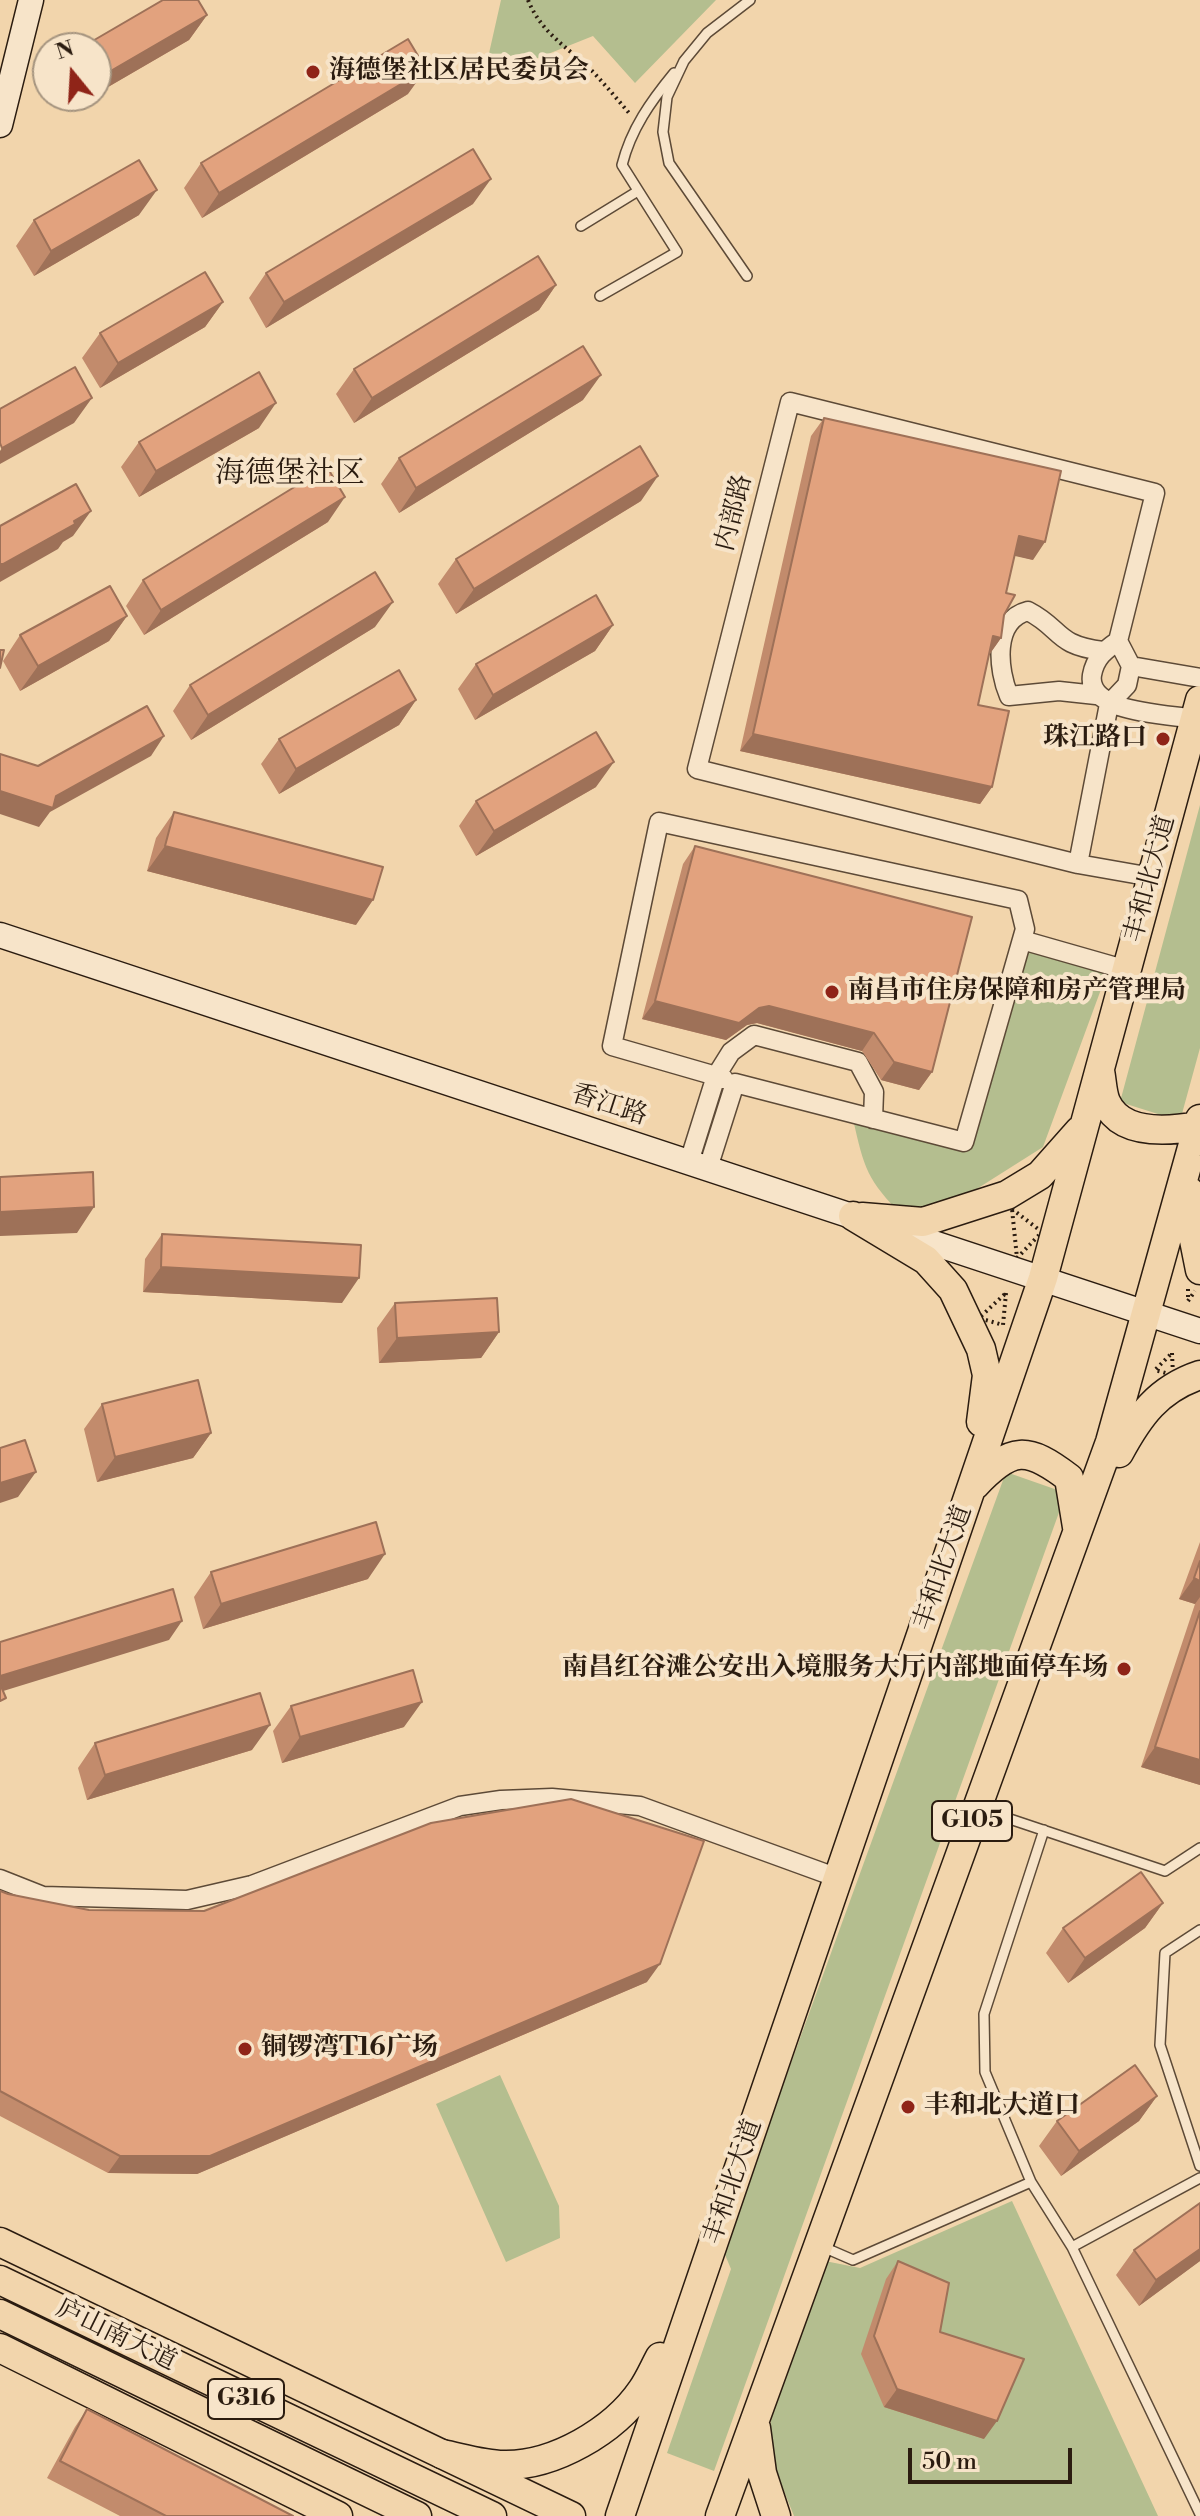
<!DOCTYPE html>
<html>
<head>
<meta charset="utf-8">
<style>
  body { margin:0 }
  #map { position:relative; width:1200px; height:2516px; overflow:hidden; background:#f2d5ac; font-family:"Libre Bodoni",serif }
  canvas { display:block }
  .north { position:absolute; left:32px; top:32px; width:80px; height:80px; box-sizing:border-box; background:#f7e4c9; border:2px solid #a5947f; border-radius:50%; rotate:342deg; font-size:22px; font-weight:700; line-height:32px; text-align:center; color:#2b1c10 }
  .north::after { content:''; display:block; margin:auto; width:28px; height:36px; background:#8f2418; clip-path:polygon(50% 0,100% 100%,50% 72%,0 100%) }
  .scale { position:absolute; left:908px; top:2448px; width:164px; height:36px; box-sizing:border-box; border:4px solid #2b1c10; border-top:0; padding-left:10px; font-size:24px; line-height:28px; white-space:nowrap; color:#2b1c10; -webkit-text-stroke:6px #f7e4c9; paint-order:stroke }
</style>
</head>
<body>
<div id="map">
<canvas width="1200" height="2516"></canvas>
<div class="north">N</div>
<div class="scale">50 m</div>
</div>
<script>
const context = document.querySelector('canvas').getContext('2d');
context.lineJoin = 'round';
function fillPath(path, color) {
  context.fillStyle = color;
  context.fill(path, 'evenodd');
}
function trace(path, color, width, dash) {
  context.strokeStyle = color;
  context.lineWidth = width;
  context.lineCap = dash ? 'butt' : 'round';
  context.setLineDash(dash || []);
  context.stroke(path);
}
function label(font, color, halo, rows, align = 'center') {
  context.font = font + ' "Libre Bodoni","Noto Serif SC",serif';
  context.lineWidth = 8;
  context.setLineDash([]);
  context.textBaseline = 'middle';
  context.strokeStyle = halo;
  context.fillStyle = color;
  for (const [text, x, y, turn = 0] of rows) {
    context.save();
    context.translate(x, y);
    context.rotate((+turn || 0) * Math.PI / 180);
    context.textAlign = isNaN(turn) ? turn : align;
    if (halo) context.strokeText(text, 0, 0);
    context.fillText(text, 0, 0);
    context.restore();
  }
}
const green = new Path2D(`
  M501,0H716L635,83L593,36L483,80Z
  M1200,805V1048L1180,1121L1120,1102Z
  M1020,947L1107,973L1043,1147L945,1209L903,1216C867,1180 864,1168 853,1119L968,1147Z
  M1006,1472L1066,1493L714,2471L667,2453L731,2269L723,2250Z
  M500,2075L559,2206L560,2238L506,2262L436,2104Z
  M1012,2201L1158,2516H794C785,2493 774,2470 771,2445C765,2395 807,2310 825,2261L860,2268Z`);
const path = new Path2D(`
  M528,0C542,35 571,49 595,74C607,87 618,100 629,113
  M1012,1209L1042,1232L1017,1258Z
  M1188,1289V1301L1195,1291
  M1006,1293L1003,1325L979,1318Z
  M1172,1353L1173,1375L1155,1370Z`);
const service = new Path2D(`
  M581,226L638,191
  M747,276L669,163L663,132L667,97L684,61L707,33L750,0
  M600,296L677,252L622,165C631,129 651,101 674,73
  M980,1809L1165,1871L1200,1848
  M1200,1930L1165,1953L1160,2045L1200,2166
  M1031,2182L985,2072L984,2014L1044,1830
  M823,2247L853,2260L1031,2182L1072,2247L1200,2514
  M1072,2247L1200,2178`);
const minor = new Path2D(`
  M1118,641L1155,493L790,402L697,769L1078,864L1152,877
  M1131,666L1200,678
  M1096,695L1059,691L1009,696C998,670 992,620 1028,611C1063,629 1054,645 1103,651
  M1078,864L1109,704L1127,685L1131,666L1118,641C1105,650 1095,658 1092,675C1086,713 1167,714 1195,719
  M1022,940L1127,970
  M724,1079L716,1076L731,1052L754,1035L858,1062L874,1092L873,1119
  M689,1162L716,1076L612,1046L659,822L1018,900L1025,929L964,1142L735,1083L708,1168
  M0,1879L43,1896L187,1900L252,1885L460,1806L501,1800L552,1798L640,1806L838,1878`);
const secondary = new Path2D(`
  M0,125L31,0
  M0,935L1200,1331`);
const primary = new Path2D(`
  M0,2242L571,2516
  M0,2348L338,2516`);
const trunk = new Path2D(`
  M1100,1071C1102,1080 1102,1093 1106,1102C1121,1136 1170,1131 1198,1126L1196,1142
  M1189,1191L1187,1205L1200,1270
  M853,1216L926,1260L953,1290L981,1349L987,1375L981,1422
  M862,1217L923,1222L1007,1195L1040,1175L1079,1131
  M1119,1453C1139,1416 1158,1389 1200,1375
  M975,1485C1012,1446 1027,1446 1069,1478L1077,1527
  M0,2280L492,2516
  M0,2314L417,2516
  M756,2428L762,2473L776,2516
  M442,2454C462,2458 484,2465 504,2465C554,2466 614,2431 642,2390C649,2380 654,2368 660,2357
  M620,2516L1043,1278L1200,700
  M720,2516L1110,1442L1200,1119`);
const wall = new Path2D(`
  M207,15L189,40L96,94V48H82L84,46Z
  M408,94L202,218L184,188L201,163Z
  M473,204L266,328L249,298L266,273Z
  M139,215L34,276L16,246L34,220Z
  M556,285L539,310L354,423L336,394L354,369Z
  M223,302L205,327L100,388L82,358L100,333Z
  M583,400L399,513L381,484L399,458Z
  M824,418L1033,560L1014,555L1006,593L1001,638L989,655L978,705L992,787L980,804L740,751L811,436Z
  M259,428L139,497L121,467L139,442Z
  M641,501L456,614L438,584L456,559Z
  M328,522L144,635L126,606L143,580Z
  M127,616L109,641L20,691L3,661L20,635Z
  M613,625L595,651L475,720L458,689L476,664Z
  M375,627L191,740L173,711L190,685Z
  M416,700L399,725L279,794L261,764L279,739Z
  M596,787L476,856L459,826L476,801Z
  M174,812L356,925L147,871L156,838Z
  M695,846L932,1072L919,1090L881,1080L862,1051L757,1023L747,1025L726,1040L642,1019L683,864Z
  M162,1234L342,1303L143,1292L145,1259Z
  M395,1303L499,1332L481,1358L379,1363L377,1328Z
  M102,1404L211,1433L193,1458L97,1482L84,1429Z
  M1200,1542V1785L1141,1767L1195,1604L1179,1599Z
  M211,1572L368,1579L203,1629L194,1597Z
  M291,1706L404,1727L282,1763L273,1731Z
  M95,1743L252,1750L87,1800L78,1768Z
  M0,1891L8,1894L89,1910L647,1982L197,2174L108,2173L0,2116Z
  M1163,1903L1145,1928L1068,1983L1046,1953L1063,1928Z
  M1157,2096L1139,2121L1061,2176L1039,2146L1057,2121Z
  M1134,2250L1200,2261L1139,2306L1116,2275Z
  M898,2261L940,2332L984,2439L884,2407L861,2354L886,2279Z
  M87,2409L293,2516H120L47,2478L75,2427Z`);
const shadedWall = new Path2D(`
  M207,15L189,40L96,94V84L102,76Z
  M426,69L408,94L202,218L219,193Z
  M491,179L473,204L266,328L284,302Z
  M157,190L139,215L34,276L51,251Z
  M556,285L539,310L354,423L372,398Z
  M223,302L205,327L100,388L118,363Z
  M601,375L583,400L399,513L416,488Z
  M92,398L74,423L0,464V451L2,448Z
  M276,403L259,428L139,497L156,471Z
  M658,476L641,501L456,614L474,589Z
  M345,497L328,522L144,635L161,610Z
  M91,511L73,536L63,542L58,549L0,582V564Z
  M1019,536L1045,542L1033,560L1006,554Z
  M393,602L375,627L191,740L208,715Z
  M127,616L109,641L20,691L38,666Z
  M613,625L595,651L475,720L493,695Z
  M993,636L1001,638L989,655Z
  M416,700L399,725L279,794L296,769Z
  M753,734L992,787L980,804L740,751Z
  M164,736L151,756L50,812L39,827L0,814V791L56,796Z
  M614,762L596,787L476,856L494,831Z
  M165,846L373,900L356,925L147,871Z
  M655,1001L759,1008L769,1006L874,1033L862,1051L757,1023L747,1025L726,1040L642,1019Z
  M894,1062L932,1072L919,1090L881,1080Z
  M94,1207L77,1233L0,1236V1212Z
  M161,1267L359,1278L342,1303L143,1292Z
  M499,1332L481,1358L379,1363L397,1338Z
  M211,1433L193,1458L97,1482L115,1457Z
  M36,1472L18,1497L0,1503V1483Z
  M385,1554L368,1579L203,1629L221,1604Z
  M1194,1578L1200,1581V1597L1195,1604L1179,1599Z
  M182,1621L169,1640L0,1692V1676Z
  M422,1702L404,1727L282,1763L300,1737Z
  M270,1725L252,1750L87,1800L105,1775Z
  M1155,1747L1200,1760V1785L1141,1767Z
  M1163,1903L1145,1928L1068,1983L1085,1958Z
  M660,1964L647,1982L197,2174L108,2173L120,2156Z
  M1157,2096L1139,2121L1061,2176L1079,2151Z
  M1200,2249V2261L1139,2306L1156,2280Z
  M897,2389L997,2421L984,2439L884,2407Z`);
const building = new Path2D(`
  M163,0H198L207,15L102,76L96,66V48H85L84,46Z
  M408,39L426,69L219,193L201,163Z
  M473,149L491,179L284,302L266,273Z
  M139,160L157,190L51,251L34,220Z
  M538,256L556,285L372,398L354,369Z
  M205,272L223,302L118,363L100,333Z
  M583,346L601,375L416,488L399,458Z
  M75,367L92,398L2,448L0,443V409Z
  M259,372L276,403L156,471L139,442Z
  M824,418L1061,471L1045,542L1019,536L1006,593L1015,595L1004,615L1001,638L993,636L978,705L1009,711L992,787L753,734Z
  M640,446L658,476L474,589L456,559Z
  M327,467L345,497L161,610L143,580Z
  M76,484L91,511L74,521L75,524L3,564H0V526Z
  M375,572L393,602L208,715L190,685Z
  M110,586L127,616L38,666L20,635Z
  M596,595L613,625L493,695L476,664Z
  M0,650H4L0,668Z
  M399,670L416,700L296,769L279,739Z
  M147,706L164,736L56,796L53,808L0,791V754L38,766Z
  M596,732L614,762L494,831L476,801Z
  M174,812L383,867L373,900L165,846Z
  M695,846L972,917L932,1072L894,1062L874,1033L769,1006L759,1008L739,1023L655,1001Z
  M93,1172L94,1207L0,1212V1177Z
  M162,1234L361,1245L359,1278L161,1267Z
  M497,1298L499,1332L397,1338L395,1303Z
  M198,1380L211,1433L115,1457L102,1404Z
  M25,1440L36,1472L0,1483V1448Z
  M376,1522L385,1554L221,1604L211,1572Z
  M1200,1561V1581L1194,1578Z
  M173,1589L182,1621L0,1676V1642Z
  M1200,1611V1760L1155,1747Z
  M413,1670L422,1702L300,1737L291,1706Z
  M0,1684L6,1698L0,1701Z
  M260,1693L270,1725L105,1775L95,1743Z
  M571,1799L704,1841L660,1964L210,2156H120L0,2091V1891L8,1894L89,1910L204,1911L431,1823Z
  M1141,1872L1163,1903L1085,1958L1063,1928Z
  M1135,2065L1157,2096L1079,2151L1057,2121Z
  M1200,2203V2249L1156,2280L1134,2250Z
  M898,2261L949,2283L940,2332L1024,2359L997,2421L897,2389L874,2336Z
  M87,2409L293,2516H166L60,2461Z`);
const markers = [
  [313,72,8,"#8f2418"],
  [1163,739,8,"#8f2418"],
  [832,992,8,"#8f2418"],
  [1124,1669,8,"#8f2418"],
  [245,2049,8,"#8f2418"],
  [908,2107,8,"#8f2418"]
];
const shields = [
  [972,1821,80],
  [246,2399,76]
];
const shieldNames = [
  ["G105",972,1821],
  ["G316",246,2399]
];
const poiNames = [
  ["海德堡社区居民委员会",329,72],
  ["珠江路口",1147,739,"right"],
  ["南昌市住房保障和房产管理局",848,992],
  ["南昌红谷滩公安出入境服务大厅内部地面停车场",1108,1669,"right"],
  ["铜锣湾T16广场",261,2049],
  ["丰和北大道口",924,2107]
];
const streetNames = [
  ["内部路",735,513,-76],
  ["丰和北大道",1151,879,-75],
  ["香江路",609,1106,18],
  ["丰和北大道",944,1568,-71],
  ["丰和北大道",734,2182,-71],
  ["庐山南大道",116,2336,26]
];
const quarterNames = [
  ["海德堡社区",290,475]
];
fillPath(green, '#b4be8f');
trace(service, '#5d4a37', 12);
trace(minor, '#5d4a37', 21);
trace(secondary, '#2b1c10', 27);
trace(primary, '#2b1c10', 31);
trace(trunk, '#2b1c10', 31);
trace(path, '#2b1c10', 4, [2, 4]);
trace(service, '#f7e4c9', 9);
trace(minor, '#f7e4c9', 18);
trace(secondary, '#f7e4c9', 24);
trace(primary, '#f2d5ac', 28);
trace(trunk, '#f2d5ac', 28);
fillPath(wall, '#c28b6c');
fillPath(shadedWall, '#9e7158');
fillPath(building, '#e2a27e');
trace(building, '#9e7158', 2);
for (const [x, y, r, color] of markers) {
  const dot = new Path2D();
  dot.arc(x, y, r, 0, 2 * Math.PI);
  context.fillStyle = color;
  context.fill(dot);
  trace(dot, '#f7e4c9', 3);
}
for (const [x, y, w] of shields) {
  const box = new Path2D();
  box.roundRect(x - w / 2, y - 20, w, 40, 6);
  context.fillStyle = '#f7e4c9';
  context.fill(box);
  trace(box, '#2b1c10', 2);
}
label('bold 24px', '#2b1c10', null, shieldNames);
label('bold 26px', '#2b1c10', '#f7e4c9', poiNames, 'left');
label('26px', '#2b1c10', '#f7e4c9', streetNames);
label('30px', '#2b1c10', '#f7e4c9', quarterNames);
</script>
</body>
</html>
